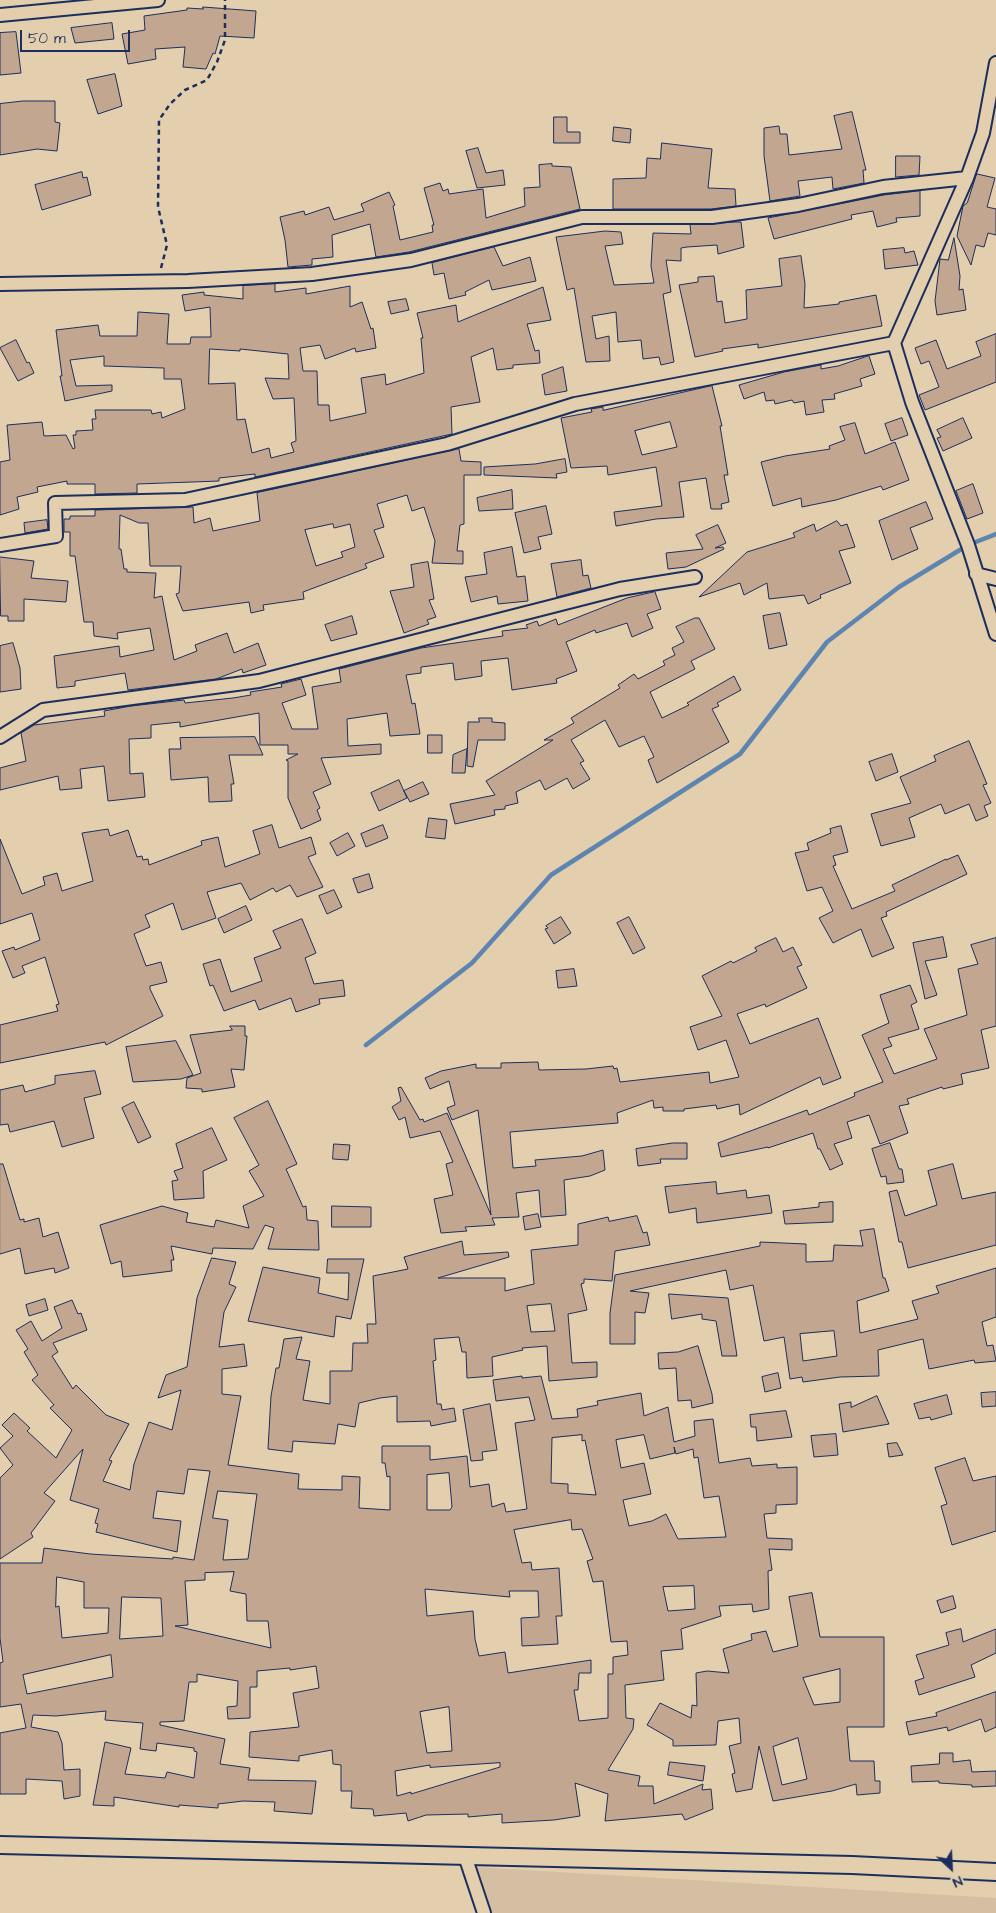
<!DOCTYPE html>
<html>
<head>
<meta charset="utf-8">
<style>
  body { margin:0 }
  #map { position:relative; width:996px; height:1913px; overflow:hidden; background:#e3cead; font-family:"Architects Daughter",sans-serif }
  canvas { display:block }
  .north { position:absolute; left:926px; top:1843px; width:50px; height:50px; -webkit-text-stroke:4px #e3cead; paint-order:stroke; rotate:155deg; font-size:14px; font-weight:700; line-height:20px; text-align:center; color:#1b2f5e }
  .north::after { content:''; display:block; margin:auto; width:18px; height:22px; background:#1b2f5e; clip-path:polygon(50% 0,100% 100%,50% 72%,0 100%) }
  .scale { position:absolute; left:20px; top:30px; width:110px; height:22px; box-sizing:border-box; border:2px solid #1b2f5e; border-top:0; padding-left:6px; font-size:15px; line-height:18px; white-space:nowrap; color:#1b2f5e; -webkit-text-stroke:4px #e3cead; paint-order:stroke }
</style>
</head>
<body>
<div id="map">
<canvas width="996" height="1913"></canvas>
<div class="north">N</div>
<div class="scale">50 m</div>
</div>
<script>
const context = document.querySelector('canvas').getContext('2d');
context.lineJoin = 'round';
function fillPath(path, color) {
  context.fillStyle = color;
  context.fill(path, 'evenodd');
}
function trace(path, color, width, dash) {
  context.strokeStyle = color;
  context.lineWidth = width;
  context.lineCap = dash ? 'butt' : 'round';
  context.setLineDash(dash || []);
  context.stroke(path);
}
const built = new Path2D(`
  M474,1867L996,1898V1913H491Z`);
const stream = new Path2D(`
  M366,1045L472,963L551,875L740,754L827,642L899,587L968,545L996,534`);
const building = new Path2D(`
  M203,7L256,11L254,38L220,36L215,54L213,53L206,69L183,67L185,47L155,49L156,59L128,64L122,34L145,30L144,16L187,10V8L203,9Z
  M112,23L114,39L75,43L71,28Z
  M16,32L21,73L0,75V33Z
  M115,74L122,106L98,114L87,80Z
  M23,101H55V122L60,123L57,151L37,149L0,155V104Z
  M852,112L866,170H863L864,183L833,189L832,177L798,181L800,196L770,201L764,156V128L779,126L780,134H787L789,155L842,149L834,116Z
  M554,117H567V132H580V143H554Z
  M614,127L631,129L630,143L613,141Z
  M662,143L712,149L708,188L735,189L736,206L711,209H613V179L646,178L647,158L660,159Z
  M478,148L486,173L503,170L505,185L477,188L466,151Z
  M896,156H920L919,175L896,177Z
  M552,164V166L571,167L580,209L409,252L376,257L370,224L332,235L333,257L312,259V265L288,267L285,240L280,217L304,211L305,215L329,207L334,220L364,211L361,204L389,192L395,205L393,206L400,240L433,232L432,225H434L424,188L440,183L443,191L448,189L449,194L483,189L486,218L525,206L524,188L540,187L539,165Z
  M82,172L83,178L87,177L91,195L42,210L35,185Z
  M977,174L995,178L987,207L996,209V235L988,233L984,247L976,245L971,265L957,236L963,206L967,203Z
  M920,191V216L896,218L897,222L877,227L873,211L851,215L852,219L774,239L768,218L884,195Z
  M736,222H741L744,247L718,254L717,245L687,247L681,248V261L666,260L671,292L663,294L674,362L661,365L659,357L643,359L641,340L618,342L616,312L592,316L596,339L609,336L610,361L586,362L574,288L567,290L556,237L605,231L621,232L623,244L605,246L614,285L654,283L651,266L653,233L691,234L690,225Z
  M954,238L960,276L959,290L963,289L966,310L937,315L935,301L940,259L948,260Z
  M494,247L503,266L530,257L536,281L492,290L489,280L465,292L466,295L449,299L444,273L434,275L432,263Z
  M904,248L905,253L914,251L918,265L885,269L883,250Z
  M801,256L805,284L804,308L839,304V302L876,295L882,326L758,348V344L722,349L723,351L695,357L679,285L698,282V277L714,276L717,302L722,301L725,323L747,319L746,290L782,286L779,259Z
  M275,284V292L306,288V294L350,286V307L362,302L371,329L373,328L376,348L356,352L355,348L325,359L320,345L300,348L303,371H317L318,405H329L330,421L366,413L361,378L385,374L386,385L424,373L421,338H423L417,313L456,305L458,322L543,287L551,320L527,324L535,351L539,350L540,363L513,365V368L497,370L493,348L471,357L480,402L451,407L452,434L255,477V474L219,478V481L137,484V493L95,494V484H67V481L37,487L38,492L17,497L19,509L0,515V462L10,460L7,425L42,422L44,436L66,435L73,449L75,448L73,435H76V431L93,430L92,419H96L95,410H151L152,414L161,412L162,418L185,409L181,379H164V368L104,366V356L70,360L76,386L112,385V391L65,401L60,376H62L56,330L98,325L100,336H137L138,312L169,314L167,344H190L191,337H211L210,307L185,311L182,295L204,292V295L243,299V286ZM210,349L240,351V349L288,354L289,379L265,378L273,399L294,398L296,441L291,443L294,452L271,458L269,448L252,453L245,419L237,420L235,383L209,384Z
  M406,299L409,310L391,314L388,302Z
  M996,334V382L925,410L919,395L939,387L929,361L921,364L915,348L936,340L947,369L981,356L976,342Z
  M16,340L27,363L29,362L34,373L18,381L0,348Z
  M869,356L875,374L860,379L862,386L834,394L835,399L822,400L824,412L806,415L804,401L794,403L792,400L775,404L774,400L766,401L764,392L744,399L739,385L784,372L821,365V369L838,366Z
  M563,367L567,391L545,395L542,375Z
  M712,386L722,426H720L728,475H724L729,502L721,504L722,509H711L706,478L679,482L684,517L656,519L616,526L614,512L662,506L656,467L608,475L607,466L571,468L561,418L592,412L591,409L603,407V410ZM670,422L677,447L642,455L635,431Z
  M902,418L908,435L891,441L885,424Z
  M963,418L972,438L943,451L937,438L941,437L937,430Z
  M855,423L865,454L895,442L909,480L883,490L881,486L836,500L802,507L801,498L773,506L761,462L785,456L830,449L829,446L845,440L840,427Z
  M459,449L461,461L481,462V475H464V524L460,525L457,551H463V564L432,563L435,541L424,507L412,511L407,495L377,504L384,527L374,530L384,557L365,564L367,568L303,592L304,599L263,605L264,610L251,613L249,602L183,611L176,594L179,593L181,566H150L148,523H139L120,515L119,549H121L124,569H127V572L156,573L154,598L162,596L174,660L197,651L195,645L227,633L234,653L258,643L266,665L243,673L242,669L216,679L128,690L125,673L75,681V686L57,688L54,656L119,646L120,657L154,650L150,628L117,633L118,639L94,636L93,622H84L75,556H70V532H64V519H70V516H95V510L193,507L194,523L210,518L213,531L260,521L257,493ZM333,524L334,528L350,524L355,547L341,552L343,557L316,566L305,530Z
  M565,459L567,472L556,474L557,478L484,475V467L535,464Z
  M973,484L983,513L967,519L956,491Z
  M512,490L513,509L479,511L477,498Z
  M926,502L933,519L910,528L918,549L892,560L879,521Z
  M546,506L552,534L538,537L541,549L524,553L515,513Z
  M47,520L48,529L25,533L24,523Z
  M837,521L841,526L847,524L855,547L839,551L851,583L820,595L821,598L808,604L804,595L769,599L767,583L744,595L740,583L699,597L747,552L795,537L793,533L814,524L816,531Z
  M718,525L726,543L715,548L723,547L724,549L686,567L668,569L666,553L703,549L696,535Z
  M512,547L517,577L525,576L528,601L498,604L497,596L471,602L465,577L487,574L484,553Z
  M0,557L34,561L31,578L68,581L66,602L24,599V621H8V616H1Z
  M581,560L583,576L588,575L591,588L557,597L551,564Z
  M428,562L434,599L429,600L436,617L427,620L429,624L404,633L390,591L414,587L411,565Z
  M655,592L661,609L647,614L653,628L632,637L627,623L596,633L595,630L566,642L577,671L556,679L557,683L512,690L508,658L481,661L482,676L455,680L453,663L421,667V673L406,675L412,704L415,703L420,734L390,736L387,713L347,719L348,746L381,744V754L321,758L331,784L313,792L320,808L317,810L321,820L301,829L288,798V761L286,760L298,754H288V745H260L259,713L180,727V722L151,725V738L129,739L130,774L143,773L145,797L108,801L104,766L80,769L82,788L60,790L58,776L0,790V768L26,761L21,733L34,725L105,716L104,711L131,706L175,701L184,700L185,703L233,698L251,695L250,692L282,687L281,684L301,679L306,695L282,703L292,729H318L312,687L341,682L339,669L421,648L503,636L502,631L528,628L526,625L537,621L539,626L556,619L558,625L627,598Z
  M780,613L787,645L769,649L763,616Z
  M352,616L357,634L331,641L325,625Z
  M695,618H699L715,649L691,661L695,669L650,692L662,718L689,705L687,703L734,676L741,690L717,703L719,706L712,709L729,742L657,783L648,760L654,757L644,736L619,747L605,720L571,740L584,761L580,763L590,779L573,789L567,778L545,790L540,780L516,792L518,803L505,806V809L494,810L495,815L455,824L450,804L495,795L486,781L553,740H544L574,723L571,718L620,688L618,685L634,674L638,679L665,665L663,661L675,655L672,648L684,642L676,627Z
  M13,643L20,668L21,689L0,692V646Z
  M479,718H492V722L505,723V740H478L473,767L467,766L468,722H479Z
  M428,735H442V753H428Z
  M255,737L263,755H229L234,784H231L232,801L209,802L208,777L171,780L169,749H181L180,738Z
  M969,741L987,784L983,785L991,803L984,806L988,816L976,821L969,804L945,814L941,804L909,818L915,837L881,846L871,814L911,803L900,777L936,761L934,756Z
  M467,749L465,773H452L453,755Z
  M892,754L898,772L876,781L869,762Z
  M399,780L407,798L379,811L371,793Z
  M423,782L429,794L410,802L404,791Z
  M429,818L447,820L445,839L426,837Z
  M272,825L279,848L311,837L316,854L308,857L323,887L297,897L290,885L276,892L273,888L250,900L241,883L207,892L216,918L182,930L173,903L145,915L150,927L134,934L146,966L161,962L167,982L150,986V989L163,1016L106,1045L105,1042L0,1063V1025L58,1011L56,1005L59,1004L45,957L22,966L25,973L13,978L2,951L14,947L15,950L40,940L32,913L0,924V839L22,894L45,885L43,877L57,873L62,891L93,881L82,833L108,829L110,836L128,830L137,857L142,856L143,860L148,859L149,865L202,845L201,841L218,837L225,867L260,854L253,831Z
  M383,825L388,838L366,847L361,834Z
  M841,826L848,852L833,856L836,865L833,866L852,909L895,891L892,885L946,859V860L958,855L967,874L886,912L887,916L881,918L894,948L872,957L861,929L833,943L819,918L833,911L822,887L807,891L795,853L809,850L807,843L831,833L830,829Z
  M348,833L355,846L337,856L330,843Z
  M369,874L373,888L358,893L353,879Z
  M334,890L342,907L327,914L319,896Z
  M246,906L252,920L224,933L218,919Z
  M561,917L571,933L554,944L545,929L548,928L546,926Z
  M629,917L645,948L633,954L617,923Z
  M302,919L316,953L305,958L314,984L343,980L345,996L319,999L320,1004L296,1012L291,998L259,1010L255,1000L224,1011L213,985L210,986L203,964L220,959L231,992L262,981L254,958L281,948L273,931Z
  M943,937L947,957L925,961L937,995L925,999L913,943Z
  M776,938L783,952L793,947L802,965L797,967L807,988L766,1007L765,1004L737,1014L750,1044L818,1018L841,1078L823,1085L820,1077L740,1115L739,1104L717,1109L716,1105L684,1109V1111H663V1107L654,1108L653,1100L617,1113L618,1123L510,1132L513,1168L536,1166L535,1160L582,1156L603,1150L605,1170L590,1176L564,1180L566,1215L541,1217L539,1190L516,1193L519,1217L492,1218L495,1225L465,1227L467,1231L441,1233L434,1199L453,1195L446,1164L453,1162L440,1131L410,1138L405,1117L399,1120L392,1107L401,1101L398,1088L401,1087L420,1120L423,1119L424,1122L447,1113L491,1215L478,1110L452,1120L447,1108L455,1105L449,1081L430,1089L425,1078L441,1071L476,1064V1068H501V1063L538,1062L539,1070L586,1069L613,1066L614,1069L617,1068L620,1082L709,1072L710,1083L739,1077L726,1040L698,1050L690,1027L722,1016L702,976L731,961L733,963L757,951L755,948Z
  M996,938V1026L981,1030L989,1068L961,1074L963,1084L943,1089L942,1087L907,1099L909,1104L899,1106L908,1133L880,1144L869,1115L847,1122L852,1138L834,1144L843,1164L830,1170L820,1149H818L813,1133L768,1148V1147L721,1157L718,1143L807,1110L809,1115L855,1096L854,1093L883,1082L862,1035L889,1023L880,995L910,985L917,1002L911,1005L919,1029L888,1038L892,1046L883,1049L894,1074L937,1059L924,1029L967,1015L958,969L978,964L971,945Z
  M574,969L577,986L558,988L556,971Z
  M230,1026H245V1036H247L244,1070L231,1069L235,1087L202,1092V1089L186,1088L187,1078L201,1073L190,1035L232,1030Z
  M176,1041L193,1075L181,1079L133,1082L126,1047Z
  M95,1071L101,1094L84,1098L94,1138L62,1147L54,1121L10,1132L8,1124L0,1125V1090L23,1085L25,1092L55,1084V1076Z
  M268,1101L297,1164L286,1169L303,1207L306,1206L307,1220L318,1221L319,1250L268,1249L274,1228L265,1225L253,1249L213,1248L212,1254L171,1246L174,1260H171L172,1271L123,1277L121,1261L111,1264L100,1225L162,1206L188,1213L186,1222L214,1227L216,1220L249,1228L243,1206L264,1196L249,1171L259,1165L234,1118Z
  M134,1102L151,1137L138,1143L122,1108Z
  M212,1128L227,1160L203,1171L204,1198L174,1200L172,1181L178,1180L174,1171L183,1168L176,1144Z
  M673,1143H687V1159H660L661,1163L638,1166L636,1149Z
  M890,1143L899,1169H902L904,1182L887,1184L886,1176L881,1177L872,1149Z
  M334,1144L350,1145L348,1160L333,1159Z
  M0,1164H3L20,1220L24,1219V1222L39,1218L43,1237L58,1232L69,1268L55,1273L54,1268L25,1274L20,1248L0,1254Z
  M953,1164L962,1199L996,1192V1245L908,1268L902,1242H899L889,1192L897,1190L905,1216L937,1205L928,1171Z
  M716,1182L717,1194L746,1190L747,1198L769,1195L772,1213L697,1223L696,1208L669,1213L665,1187Z
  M833,1202V1222L785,1224L783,1211L819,1207V1203Z
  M332,1206L371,1207V1227H332Z
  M538,1214L541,1227L525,1230L523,1217Z
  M637,1216L643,1233L647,1232L650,1245L615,1251L612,1281L584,1279V1283L581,1284L587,1310L568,1314L572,1363L597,1362V1377L549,1381L547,1346L522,1348L523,1350L492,1357L493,1376L467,1378L466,1352H462L459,1337L434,1339L436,1360L433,1361L437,1404H441L442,1410L454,1408L456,1421L431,1426L430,1421L397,1422V1396L380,1398L359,1403L355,1427L338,1424L335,1444L293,1441L292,1452L268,1449L271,1396L276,1368H279L284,1339L302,1337L296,1359L310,1361L303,1400L330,1404V1371H352L353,1343H368L367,1324H376L373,1276L408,1269L404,1257L462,1241L464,1255L508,1252L509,1257L438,1278H505V1291L534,1284L531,1250L578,1245V1224L608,1217L609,1221ZM551,1304L555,1331L531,1332L527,1306Z
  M874,1229L883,1278H885L889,1291L857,1301L860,1333L918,1319L912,1301L939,1293L936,1286L996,1268V1317L982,1322L987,1346L993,1345L996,1361L975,1363L974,1360L929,1369L923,1339L878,1350L879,1376L840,1377L803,1382L802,1377L790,1379L784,1337L764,1341L753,1285L730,1290L726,1270L630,1291L649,1293L645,1313L635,1312V1344H610V1313L615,1275L760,1246V1242L806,1244V1262L833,1261L834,1245L863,1246L860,1231ZM834,1331L837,1356L803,1361L800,1334Z
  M212,1258L236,1262L229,1284L236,1287L224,1312L219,1347L244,1344L247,1366L222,1369V1394L241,1396L228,1465L299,1474L298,1489L342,1490V1476L360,1477L359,1508L390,1510V1476L387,1477L385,1463H382V1446H430V1460L467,1456L470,1487L489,1484L492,1507L504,1503L506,1512L527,1509L515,1423L535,1420L529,1397L496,1401L493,1380L522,1376V1378L541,1376L552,1419L578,1417L577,1409L598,1405L597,1401L641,1393L644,1416L668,1407L674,1442L695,1436L694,1421L713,1419L719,1463L750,1458L752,1466L777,1464V1468L797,1467V1504L776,1505V1513L764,1514L767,1538L792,1539V1550L769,1549L772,1570L768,1571L769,1609L753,1612L752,1604L719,1606L721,1616L681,1629L683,1649L661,1651L664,1680L625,1685L626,1718L634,1719L633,1729L608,1770L640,1776L638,1786H653L654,1804L703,1784L702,1790L711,1789L713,1809L685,1820L682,1814L605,1821L608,1794L575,1783L580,1816L554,1820L502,1823V1814L468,1817V1814L426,1815L408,1821L406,1813L374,1816L373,1809L351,1808L352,1791H341V1765L333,1764L332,1750L299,1756V1761L249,1757L250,1732L299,1727L293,1693L319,1688L316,1666L290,1670V1668L257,1671V1687H250V1718L228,1719L227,1707L237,1706L238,1681L197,1674V1682H189L184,1721L160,1722V1725L225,1739L220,1764L250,1768L248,1780L316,1781L312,1814L274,1811L275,1802L243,1801L218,1804V1808L179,1805V1807L114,1797V1806L93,1805L105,1742L131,1748L125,1774L165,1778L167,1772L194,1778L197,1752L194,1751V1748L157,1743L156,1751L140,1749L143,1723L105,1720L106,1711L56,1716L33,1715L31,1727L58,1732L62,1743L64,1770L80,1769V1796L64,1799L62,1781L26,1779V1794H0V1733L26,1728L21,1704L0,1707V1663L3,1662L0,1638V1563H42L44,1548L90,1554L173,1559V1557L194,1560L210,1471L188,1469L184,1494L157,1491L153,1518L181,1521L177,1552L96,1532L98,1524L95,1523L99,1509L70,1500L83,1449L44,1493L55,1501L31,1533L33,1537L0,1559V1478L13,1465L0,1448L13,1436L2,1425L14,1413L30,1428L27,1431L56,1458L72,1430L50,1408L54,1405L32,1380L38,1375L24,1352L28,1349L16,1330L31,1321L42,1341L62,1328L54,1307L72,1300L78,1314L81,1313L87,1330L53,1343L58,1352L52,1356L73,1389L76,1385L106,1415L129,1424L109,1460L112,1461L103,1481L130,1490L134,1464L149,1422L172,1430L181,1390L158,1398L166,1375L187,1367L197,1298ZM582,1435V1441L585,1440L596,1495L568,1493V1484L551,1483L552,1438ZM644,1435L650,1459L675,1453L674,1447L676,1454L693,1449L694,1458L698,1457L704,1498L719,1496L726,1537L678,1539L666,1514L652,1521L629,1526L623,1500L651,1494L644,1463L621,1468L616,1440ZM449,1473L452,1507L450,1510H427V1475ZM218,1491L257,1494L248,1559L223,1560L228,1520L213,1518ZM571,1520L572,1530L582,1529L593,1559L587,1561L593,1582L603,1581L611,1642L627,1641L628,1655L613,1657V1674H608V1718L579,1721L574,1690H578L579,1673H591V1660L508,1673L505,1652L479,1656L475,1639L473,1611L427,1616L425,1589L510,1597L509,1591H538L539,1617L521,1618L522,1646L558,1644L556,1616H562L559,1568L532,1570L531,1562L522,1563L514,1530ZM234,1572L230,1591L246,1594L247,1621H268L271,1648L175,1626L188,1625L185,1581L205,1580V1573ZM57,1577L84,1582V1608H109L108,1633L62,1638L59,1606L56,1607ZM694,1586L695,1609L668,1611L663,1587ZM122,1597L161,1598L163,1636L120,1639ZM111,1655L113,1677L27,1694L23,1675ZM449,1707L452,1751L427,1753L420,1712ZM500,1763V1767L411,1794V1792L397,1796L395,1771L430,1765V1767Z
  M328,1259H364L351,1319L336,1316L334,1337L248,1321L263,1267L320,1278L318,1293L348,1300L349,1273H327Z
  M669,1294L728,1298L737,1356H722L716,1321L702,1319V1314L672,1319Z
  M45,1299L48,1310L29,1316L26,1305Z
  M698,1346L712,1394L713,1403L692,1408L691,1400L678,1401L676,1368L659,1369L658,1353L678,1352Z
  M778,1373L781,1388L765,1392L762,1377Z
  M996,1392V1406L982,1407L981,1393Z
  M947,1395L952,1414L931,1420L930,1417L919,1419L914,1404Z
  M877,1396L889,1424L843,1432L839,1404L851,1402V1407Z
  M490,1404L497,1450L482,1452L483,1460L471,1461L463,1410Z
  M786,1411L792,1437L757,1441L756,1427H751L750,1415Z
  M836,1434L838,1455L814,1457L811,1436Z
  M897,1443L903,1455L889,1457L887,1444Z
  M965,1458L973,1481L996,1476V1531L952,1545L941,1506L947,1504L935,1468Z
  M812,1593L820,1637H884V1727H847L850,1761H874L875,1781H880V1793L857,1795L856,1784L832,1791L773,1801L759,1746L752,1789L736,1792L732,1774L735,1773L729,1746L741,1743L739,1718L718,1721L716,1745L673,1746V1740L647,1725L660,1703L691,1718L692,1705L697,1706L696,1673L707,1671L729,1673L723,1649L752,1640L751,1634L766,1631L773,1652L798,1646L789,1597ZM840,1669V1702L814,1705L803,1678ZM798,1738L807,1779L782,1785L773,1747Z
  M953,1596L956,1608L941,1613L937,1601Z
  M961,1629L963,1642L996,1629V1653L971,1665L975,1677L919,1695L915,1681L924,1678L916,1655L949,1645L946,1633Z
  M996,1692V1727L985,1732L981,1719L948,1731L947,1727L909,1735L906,1722L937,1716L936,1713Z
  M940,1753H953V1762L970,1760L972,1772L996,1771V1786L972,1787V1785L939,1783V1781L912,1782L911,1766L939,1764Z
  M670,1762L705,1766L703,1781L668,1775Z`);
const path = new Path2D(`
  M161,268L167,245L158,207L159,120L170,104L185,90L207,80L217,62L225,40V0`);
const minor = new Path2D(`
  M0,15L158,0
  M996,63L983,133L967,178L894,343L912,402L968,545L996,634
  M0,284L188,281L312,274L411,260L582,217H712L798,205L883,187L967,178
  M0,545L56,536L55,503L185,500L447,444L575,404L894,343
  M976,574L996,579
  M0,737L43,710L259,681L620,589L695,577
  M465,1856L484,1913`);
const tertiary = new Path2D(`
  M0,1845L852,1865L996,1872`);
fillPath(built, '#d5bfa3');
trace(stream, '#5e85b0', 4.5);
fillPath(building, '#c3a690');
trace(building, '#1b2f5e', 1);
trace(minor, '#1b2f5e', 16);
trace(tertiary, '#1b2f5e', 20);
trace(path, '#1b2f5e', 2.5, [5, 4]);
trace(minor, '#e3cead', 12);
trace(tertiary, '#e3cead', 16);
</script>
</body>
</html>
